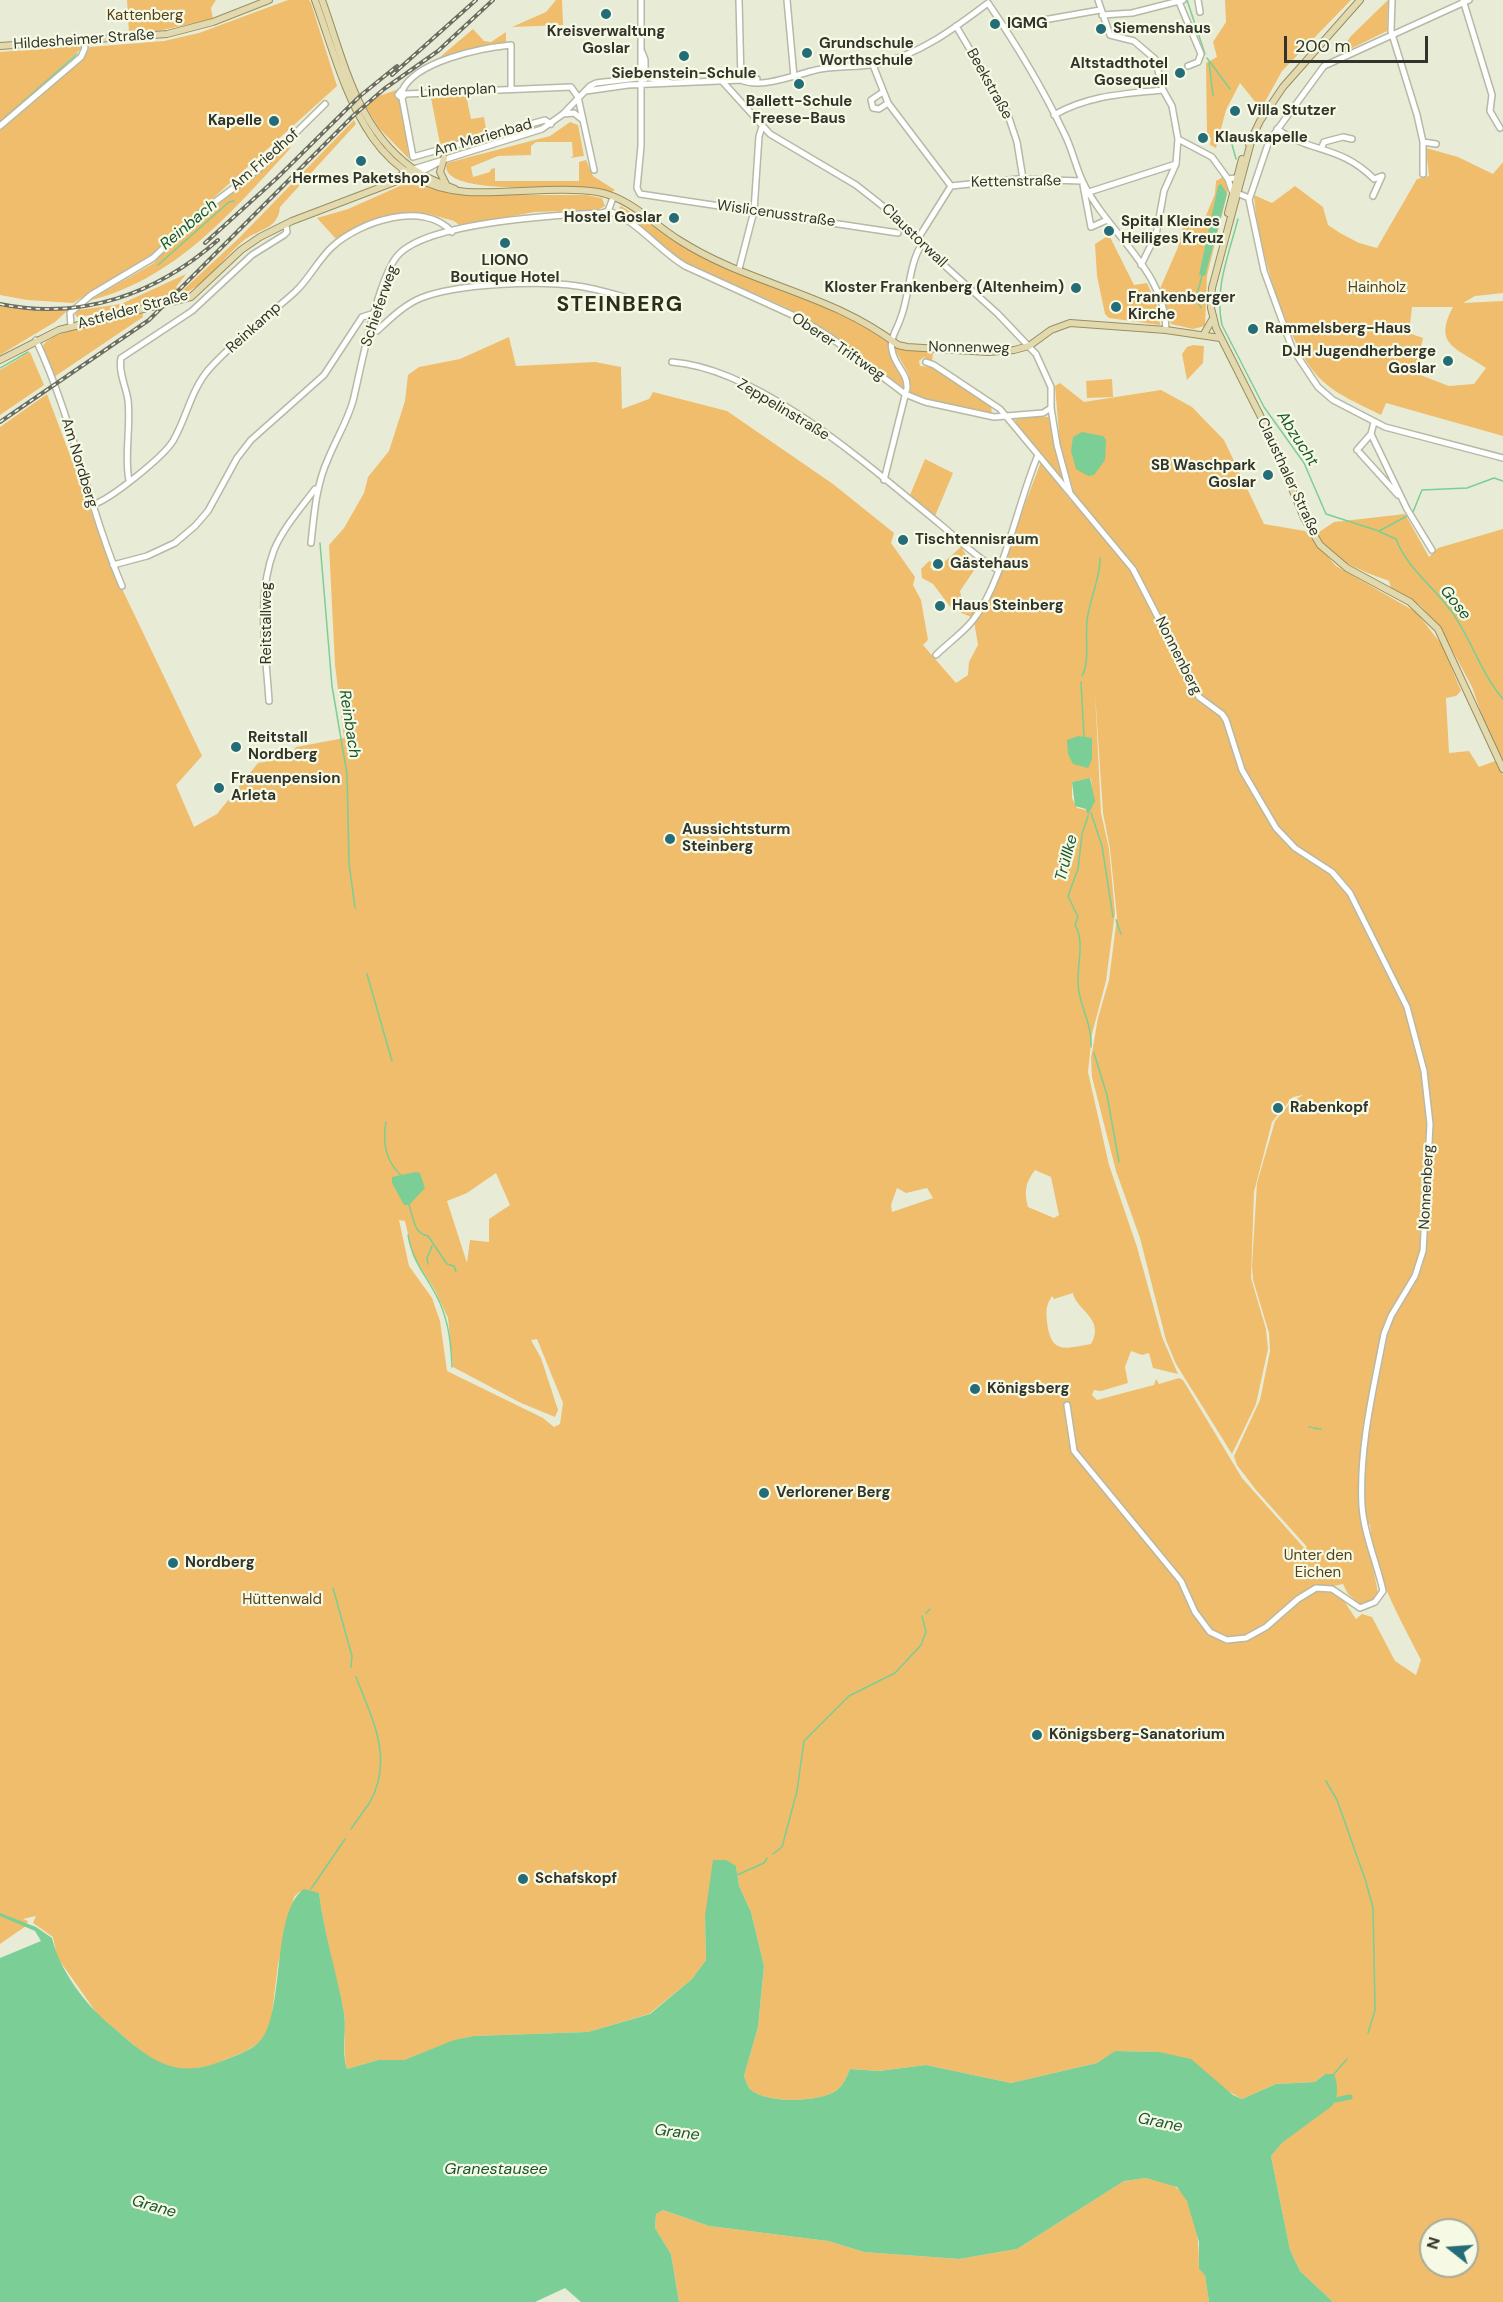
<!DOCTYPE html>
<html>
<head>
<meta charset="utf-8">
<style>
  body { margin:0 }
  #map { position:relative; width:1503px; height:2302px; overflow:hidden; background:#e8ecd7; font-family:"DM Sans",sans-serif }
  canvas { display:block }
  .north { position:absolute; left:1419px; top:2218px; width:60px; height:60px; box-sizing:border-box; background:#f6fae4; border:2px solid #a8ab9a; border-radius:50%; rotate:287deg; font-size:16px; font-weight:700; line-height:24px; text-align:center; color:#32342c }
  .north::after { content:''; display:block; margin:auto; width:21px; height:27px; background:#246d78; clip-path:polygon(50% 0,100% 100%,50% 72%,0 100%) }
  .scale { position:absolute; left:1284px; top:36px; width:144px; height:27px; box-sizing:border-box; border:3px solid #32342c; border-top:0; padding-left:8px; font-size:18px; line-height:21px; white-space:nowrap; color:#32342c; -webkit-text-stroke:4px #f6fae4; paint-order:stroke }
</style>
</head>
<body>
<div id="map">
<canvas width="1503" height="2302"></canvas>
<div class="north">N</div>
<div class="scale">200 m</div>
</div>
<script>
const context = document.querySelector('canvas').getContext('2d');
context.lineJoin = 'round';
function fillPath(path, color) {
  context.fillStyle = color;
  context.fill(path, 'evenodd');
}
function trace(path, color, width, dash) {
  context.strokeStyle = color;
  context.lineWidth = width;
  context.lineCap = dash ? 'butt' : 'round';
  context.setLineDash(dash || []);
  context.stroke(path);
}
function label(font, color, halo, rows, align = 'center') {
  context.font = font + ' "DM Sans",sans-serif';
  context.lineWidth = 4.5;
  context.setLineDash([]);
  context.textBaseline = 'middle';
  context.strokeStyle = halo;
  context.fillStyle = color;
  for (const [text, x, y, turn = 0] of rows) {
    context.save();
    context.translate(x, y);
    context.rotate((+turn || 0) * Math.PI / 180);
    context.textAlign = isNaN(turn) ? turn : align;
    if (halo) context.strokeText(text, 0, 0);
    context.fillText(text, 0, 0);
    context.restore();
  }
}
const green = new Path2D(`
  M127,0H216L211,8L213,19L162,30L129,34Z
  M288,0H309L311,3L337,86L147,258L73,303L27,300L0,295V128L81,61L90,47L164,41L199,33Z
  M556,0H562L563,25L512,27L546,12Z
  M1225,0H1351L1282,71L1261,109L1240,83L1226,110L1216,148L1210,145L1211,138L1207,136L1206,63L1217,57L1213,42L1226,22Z
  M1388,0L1387,31L1338,55L1351,36Z
  M473,29L484,41L491,42L506,32V45L433,63Z
  M78,46L82,48L0,124V52Z
  M399,89L409,159L379,128L366,107L379,96Z
  M466,95L471,119L484,117L487,135L441,149L431,98Z
  M354,120L356,124L280,207C278,230 259,228 243,241C226,255 214,274 197,286C180,300 101,314 77,317L75,314L79,310L121,304L186,274L176,287L180,291L183,290L239,238Z
  M570,122L578,125L584,156L570,158L573,156L572,142H536L531,146V155L498,156L471,167L473,177L490,172L491,169L495,168V181H579V162L586,160L593,176L615,190L612,192C601,190 590,187 579,187C561,186 436,196 447,163L550,136Z
  M288,146L291,147L287,152C229,215 174,280 88,301L154,263L172,243Z
  M1426,148L1458,157L1493,174L1503,162V293L1475,296L1463,303L1503,301V436L1386,403L1381,415C1358,403 1331,393 1315,373C1284,335 1257,243 1254,195L1272,203L1295,186L1323,207L1328,225L1340,233L1359,243L1377,248L1417,179L1429,176ZM1412,307H1453C1432,346 1458,348 1486,368L1474,384L1449,386L1415,373L1423,338L1409,333Z
  M1223,177L1228,190L1207,276L1205,326L1193,329L1171,324L1159,291L1178,247L1184,223L1202,225L1215,194L1216,181Z
  M410,184L469,195H586L602,198L605,206L598,210L534,212L460,226C454,219 448,220 440,217C402,204 369,222 336,239L317,218L348,209L402,185Z
  M621,206L669,236L865,326L888,342L890,354L906,383L905,389L816,325L785,307L677,259L619,208Z
  M1109,235L1134,285L1147,283L1159,310L1160,325L1109,318L1105,314L1097,276L1095,244Z
  M0,306L33,310H68L55,322L0,355Z
  M142,311L143,317L54,377L43,346C50,331 123,317 142,311Z
  M509,337L516,366L595,362L621,367L622,409L649,399L653,392L727,411L833,484L894,533L891,543L915,577L913,585L921,600L928,640L923,645L956,683L968,675L969,662L978,645L974,621L996,579L1041,462L1071,501H1076L1060,444L1055,386L1060,383L1084,402L1161,390L1192,407L1224,440L1264,524L1305,531L1336,566L1416,612L1442,645L1461,691L1456,696L1446,698L1449,753L1469,751L1479,767L1495,761L1503,775V2302H1333L1300,2271L1290,2250L1271,2156L1283,2142L1325,2074L1315,2082L1276,2084L1242,2099L1159,2052L1116,2051L1097,2063L1011,2083L926,2065L879,2071L850,2069C846,2078 843,2087 834,2092C816,2102 766,2104 750,2089C747,2086 746,2080 744,2076L758,2027L764,1966L751,1912L739,1886L736,1866L705,1916L706,1960L692,1979L649,2014L588,2032L474,2036L455,2040L404,2060H378L347,2069C342,2050 347,2032 344,2013C336,1973 324,1934 319,1893L299,1892L294,1897L278,1964L271,2022L266,2033L260,2042L246,2051L210,2066L183,2070L153,2061L98,2015L57,1957L53,1937L33,1923L36,1916L23,1919L28,1921L26,1926L0,1944V427L47,394L113,570L202,756L176,785L194,827L217,814L258,763L288,758L296,747L344,738L335,665L329,545L344,528L364,493L368,477L389,451L405,401L408,375L419,367L460,359ZM1095,692L1103,813L1110,849L1117,917L1109,980L1098,1018L1091,1058L1092,1077L1116,1171L1140,1238L1166,1340L1176,1364L1232,1454L1256,1404L1268,1349L1266,1329L1251,1278L1254,1192L1272,1122L1293,1097L1303,1095L1290,1103L1275,1121L1257,1183L1252,1265L1253,1280L1269,1333L1270,1351L1260,1400L1234,1456L1237,1465L1256,1490L1307,1547L1305,1549L1242,1478L1183,1380L1179,1378L1159,1384L1156,1379L1154,1385L1097,1400L1092,1395L1094,1390L1101,1391L1128,1383L1125,1367L1131,1351L1142,1355L1149,1353L1153,1368L1178,1374L1162,1337L1137,1247L1109,1165L1088,1072L1092,1034L1106,981L1115,913L1109,849L1101,813ZM1091,778L1093,803L1086,810L1077,808L1072,798V782ZM1035,1170L1051,1177L1059,1215L1054,1218L1028,1207C1024,1192 1025,1183 1035,1170ZM496,1173L510,1205L489,1219V1242L470,1240L467,1263L447,1201L467,1193ZM897,1188L906,1193L927,1188L933,1198L892,1212L891,1205ZM399,1220L405,1221L413,1256L435,1290L448,1318L453,1367L521,1403L555,1417L558,1410L541,1358L531,1340L537,1339L563,1403L560,1424L554,1427L543,1418L447,1371L440,1321L432,1298L409,1266ZM1073,1293C1075,1309 1106,1319 1091,1344C1064,1349 1051,1354 1047,1322C1046,1309 1046,1306 1052,1296L1054,1299ZM1370,1524C1373,1574 1399,1616 1421,1660L1416,1675L1395,1661L1372,1617L1362,1614L1356,1619L1334,1586L1343,1584L1348,1594L1360,1604L1370,1603L1378,1593L1365,1527ZM1431,2230H1467V2266H1431Z
  M1193,345L1204,346L1203,363L1187,380L1182,354L1187,347Z
  M893,346L933,353L932,361L924,357L919,361L920,366L933,367L991,406L992,414L926,400L909,393V375Z
  M30,352L44,385L0,415V370Z
  M1112,379L1113,397L1087,398L1086,381Z
  M1019,416L1049,417L1064,480L1061,481L1016,424L1015,419Z
  M925,459L953,473L935,516L910,495Z
  M1405,514L1429,557L1438,548L1503,529V761L1484,721L1472,687L1440,627L1421,606L1391,588L1389,581C1357,569 1338,563 1316,534L1334,522Z
  M961,547L975,569L960,591L962,601L975,612L971,617L952,609L933,584L922,578L921,569L929,561L933,563L930,567L934,571Z
  M1146,2178C1155,2180 1170,2181 1177,2188C1198,2206 1199,2245 1199,2269L1205,2274L1209,2302H679L671,2254L655,2228L656,2214L663,2210L709,2226L828,2241L864,2252L959,2259L1017,2249L1124,2181Z`);
const water = new Path2D(`
  M1221,184L1227,194L1205,276L1199,275L1218,186Z
  M1082,432L1103,436L1106,440L1105,460L1094,475L1088,476L1076,469L1071,451L1073,437Z
  M1078,736L1092,738V759L1088,768L1073,764L1068,754L1067,740Z
  M1090,778L1095,801L1088,815L1086,809L1075,806L1072,782Z
  M416,1172L420,1173L425,1188L409,1205H404L392,1183V1177Z
  M713,1860H726L736,1866L739,1886L751,1912L764,1966L758,2027L744,2076C746,2080 747,2086 750,2089C766,2104 816,2102 834,2092C843,2087 846,2078 850,2069L879,2071L926,2065L1011,2083L1097,2063L1115,2051L1159,2052L1191,2059L1233,2095L1242,2099L1276,2084L1315,2082L1325,2074H1334C1338,2084 1339,2097 1332,2106L1283,2142L1271,2156L1290,2250L1300,2271L1333,2302H1209L1205,2275L1199,2269V2242L1187,2201L1177,2187L1146,2178L1124,2181L1017,2249L959,2259L864,2252L828,2241L709,2226L663,2210L656,2214L655,2228L671,2254L679,2302H581L565,2288L535,2302H0V1958L41,1941L35,1931L0,1916V1913L36,1927L52,1938C59,1969 85,2004 109,2024C146,2055 170,2082 222,2061C234,2056 248,2052 258,2043C286,2019 270,1912 304,1889L319,1893C324,1934 337,1973 344,2013C347,2032 341,2051 347,2069L378,2060H404L454,2040L474,2036L588,2032L650,2014L692,1979L706,1960L705,1916Z`);
const stream = new Path2D(`
  M1187,0L1205,54
  M1207,58L1230,89
  M1209,63L1213,95
  M0,122L77,54
  M1230,137L1236,159
  M1238,219C1229,254 1214,289 1222,325L1264,407L1304,463L1326,514L1379,531L1409,515
  M158,265L229,202L234,201
  M1201,308L1196,298L1202,276
  M0,368L28,352
  M1413,512L1422,490L1467,488L1494,478L1503,481
  M1380,532L1396,539C1407,568 1433,586 1452,612C1471,639 1481,673 1503,699
  M320,543L332,686L347,774L349,863L355,908
  M1082,676C1090,660 1085,639 1087,621C1089,601 1101,576 1100,558
  M1081,682L1084,737
  M1091,813L1102,846L1113,917
  M1088,816L1082,834L1078,869L1068,896L1078,917L1075,925C1085,940 1077,965 1078,984C1079,1007 1092,1021 1091,1047
  M1116,920L1121,934
  M367,974L392,1061
  M1094,1053L1107,1095L1119,1162
  M386,1122C382,1142 386,1162 401,1175
  M409,1205C414,1218 413,1233 428,1236L447,1264L454,1266L456,1272
  M408,1235C414,1267 428,1276 440,1303C449,1324 451,1344 452,1367
  M428,1264L427,1258L432,1246
  M1309,1427H1311
  M1313,1428L1321,1429
  M333,1588L352,1656L351,1667
  M926,1613L930,1609
  M1326,1781L1337,1800L1366,1882L1373,1908L1375,2010L1368,2033
  M351,1829C357,1820 364,1811 370,1802C394,1758 372,1719 356,1677
  M773,1854L782,1847L797,1791L804,1741L849,1696L895,1673L921,1645L926,1632L922,1616
  M737,1875L764,1863L767,1858
  M311,1889L345,1839
  M1334,2074L1347,2059`);
const canal = new Path2D(`
  M1336,2100L1350,2097`);
const minor = new Path2D(`
  M641,0V146L637,188L640,194L898,233
  M739,0L741,80
  M787,0L794,77
  M1098,0L1110,35L1134,41L1155,59L1163,90L1172,106L1178,139L1176,164L1164,191L1156,235L1141,265
  M1198,0L1200,12
  M1392,0L1391,31L1417,115L1423,142V174
  M1463,0L1492,95L1490,111L1500,128
  M1469,0L1324,66L1269,141L1249,200L1264,271L1292,348L1318,387L1333,400L1385,427L1503,458
  M1179,2L1201,54L1198,62L1188,66
  M988,3C1016,44 1043,89 1064,133C1072,148 1075,165 1082,180C1105,231 1166,270 1166,330
  M1102,15L1132,13L1183,0
  M956,26L1007,112L1017,142L1023,179
  M1004,27L1100,10
  M642,52L645,60V79
  M873,65L888,103L879,109L873,108L871,100L883,92
  M741,80C760,89 792,76 812,71C833,65 855,68 876,64C918,56 955,28 988,3
  M722,81L770,134L856,185L898,218L934,256L998,314L1036,354L1051,387V408L1057,445L1070,493
  M402,91C415,61 481,48 511,45V89
  M586,91L628,85L741,80L744,78L757,79
  M405,94L571,87L578,97L594,170
  M402,98L405,94L401,91L398,95L402,98L413,157L545,120L551,124
  M888,103L951,186
  M563,114L574,113L583,120
  M1054,115C1089,95 1124,94 1163,90
  M0,126L81,57L85,48L83,41
  M1277,129C1309,153 1341,145 1374,179L1382,176L1373,196
  M1178,139L1212,157L1228,179L1236,178
  M1423,142L1436,144
  M1322,147L1324,142L1343,137L1352,139
  M414,169L542,129L563,114L590,86L596,83L646,77L671,83
  M417,174L443,160
  M1228,179L1232,191L1249,198
  M1083,185L1091,227L1107,220
  M951,186L1018,179L1082,181
  M1089,192L1176,164
  M608,211C637,220 658,250 685,266L799,318L830,337L905,394L925,402L994,417L1043,413L1051,408
  M919,237L951,186
  M739,269L754,211L759,136L762,127
  M71,326L70,313L91,295L153,258L199,214L260,168L325,104
  M370,329L377,331C391,318 404,305 421,298C456,284 539,280 577,286C602,289 627,299 653,304
  M36,340C73,419 88,506 122,586
  M672,362C762,369 872,469 941,525C959,540 977,558 998,570
  M926,362L934,365L1000,409L1133,569L1199,697L1222,714L1226,720L1242,770L1276,828L1295,848L1332,872L1350,893L1407,1007L1424,1071L1430,1124L1423,1251L1415,1276L1391,1316L1384,1334C1373,1391 1359,1448 1362,1506C1364,1535 1377,1563 1383,1591L1375,1602L1360,1608L1332,1589L1316,1588L1298,1599L1266,1627L1246,1638L1227,1640L1210,1632L1195,1612L1181,1581L1074,1451L1067,1405
  M1374,422L1371,434L1407,509L1432,550
  M1357,450L1371,434
  M1360,453L1398,495
  M129,480C124,458 131,426 128,400C126,387 118,371 121,358L192,311L252,255L284,235L287,232L286,226
  M884,480L907,388C908,373 894,365 892,350C889,340 897,329 900,320C910,296 908,265 922,244
  M92,505C110,500 163,457 173,441C187,417 191,389 210,368C235,340 267,317 295,292C309,279 318,260 332,247C360,221 424,200 452,232
  M311,543C314,515 316,485 328,459C336,439 347,422 353,401C361,368 378,275 399,254C430,222 557,215 602,213L608,211L613,198
  M113,565L147,556L175,543L195,526L208,511L237,458L251,440L324,375L362,317L375,313
  M936,655C948,643 963,633 973,620C1003,583 1018,501 1038,455
  M269,701C266,652 256,597 274,550C283,528 301,508 315,489H318`);
const major = new Path2D(`
  M315,0C344,79 364,185 467,192C507,194 560,186 598,192C630,198 652,223 679,240C749,285 829,292 898,345L907,347L988,352L1014,350L1029,346L1051,330L1070,323L1166,330L1220,338
  M322,0C345,64 358,135 421,174C431,180 443,184 455,189
  M0,46L167,34L213,22L269,0
  M1251,142L1212,288L1211,308L1216,328L1271,437L1304,518L1320,545L1347,568L1410,602L1438,629L1503,769
  M1249,144L1260,121L1283,87L1360,0
  M444,158L440,172L447,186
  M389,183L408,171
  M1228,213L1242,159
  M1204,334L1212,320
  M0,360L59,330L191,297L241,250L260,237L292,221L413,175`);
const rail = new Path2D(`
  M392,75L476,0
  M205,243L277,178L360,96L397,66
  M0,304C81,321 157,294 218,240
  M0,422L149,320L353,116L384,89L438,51L493,0`);
const markers = [
  [606,14,6,"#246d78"],
  [995,24,6,"#246d78"],
  [1101,29,6,"#246d78"],
  [807,53,6,"#246d78"],
  [684,56,6,"#246d78"],
  [1180,73,6,"#246d78"],
  [799,84,6,"#246d78"],
  [1235,111,6,"#246d78"],
  [274,121,6,"#246d78"],
  [1203,138,6,"#246d78"],
  [361,161,6,"#246d78"],
  [674,218,6,"#246d78"],
  [1109,231,6,"#246d78"],
  [505,243,6,"#246d78"],
  [1076,288,6,"#246d78"],
  [1116,307,6,"#246d78"],
  [1253,329,6,"#246d78"],
  [1448,361,6,"#246d78"],
  [1268,475,6,"#246d78"],
  [903,540,6,"#246d78"],
  [938,564,6,"#246d78"],
  [940,606,6,"#246d78"],
  [236,747,6,"#246d78"],
  [219,788,6,"#246d78"],
  [670,839,6,"#246d78"],
  [1278,1108,6,"#246d78"],
  [975,1389,6,"#246d78"],
  [764,1493,6,"#246d78"],
  [173,1563,6,"#246d78"],
  [1037,1735,6,"#246d78"],
  [523,1879,6,"#246d78"]
];
const parkNames = [
  ["Kattenberg",145,16],
  ["Hainholz",1377,288],
  ["Unter den",1318,1556],
  ["Eichen",1318,1573],
  ["Hüttenwald",282,1600]
];
const poiNames = [
  ["IGMG",1007,24],
  ["Siemenshaus",1113,29],
  ["Kreisverwaltung",606,32,"center"],
  ["Goslar",606,49,"center"],
  ["Grundschule",819,44],
  ["Worthschule",819,61],
  ["Altstadthotel",1168,64,"right"],
  ["Gosequell",1168,81,"right"],
  ["Siebenstein-Schule",684,74,"center"],
  ["Ballett-Schule",799,102,"center"],
  ["Freese-Baus",799,119,"center"],
  ["Villa Stutzer",1247,111],
  ["Kapelle",262,121,"right"],
  ["Klauskapelle",1215,138],
  ["Hermes Paketshop",361,179,"center"],
  ["Hostel Goslar",662,218,"right"],
  ["Spital Kleines",1121,222],
  ["Heiliges Kreuz",1121,239],
  ["LIONO",505,261,"center"],
  ["Boutique Hotel",505,278,"center"],
  ["Kloster Frankenberg (Altenheim)",1064,288,"right"],
  ["Frankenberger",1128,298],
  ["Kirche",1128,315],
  ["Rammelsberg-Haus",1265,329],
  ["DJH Jugendherberge",1436,352,"right"],
  ["Goslar",1436,369,"right"],
  ["SB Waschpark",1256,466,"right"],
  ["Goslar",1256,483,"right"],
  ["Tischtennisraum",915,540],
  ["Gästehaus",950,564],
  ["Haus Steinberg",952,606],
  ["Reitstall",248,738],
  ["Nordberg",248,755],
  ["Frauenpension",231,779],
  ["Arleta",231,796],
  ["Aussichtsturm",682,830],
  ["Steinberg",682,847],
  ["Rabenkopf",1290,1108],
  ["Königsberg",987,1389],
  ["Verlorener Berg",776,1493],
  ["Nordberg",185,1563],
  ["Königsberg-Sanatorium",1049,1735],
  ["Schafskopf",535,1879]
];
const streetNames = [
  ["Hildesheimer Straße",84,40,-4],
  ["Beekstraße",989,84,61],
  ["Lindenplan",458,91,-3],
  ["Am Marienbad",483,138,-16],
  ["Am Friedhof",265,160,-41],
  ["Kettenstraße",1016,182,-1],
  ["Wislicenusstraße",776,214,8],
  ["Claustorwall",914,236,44],
  ["Schieferweg",380,306,-71],
  ["Astfelder Straße",133,310,-15],
  ["Reinkamp",254,328,-42],
  ["Oberer Triftweg",838,347,34],
  ["Nonnenweg",969,348,1],
  ["Zeppelinstraße",783,410,31],
  ["Am Nordberg",79,463,73],
  ["Clausthaler Straße",1288,477,65],
  ["Reitstallweg",267,623,-90],
  ["Nonnenberg",1178,656,63],
  ["Nonnenberg",1427,1187,-87]
];
const waterNames = [
  ["Reinbach",189,225,-40],
  ["Abzucht",1297,439,57],
  ["Gose",1455,603,52],
  ["Reinbach",349,724,81],
  ["Trüllke",1067,858,-75],
  ["Grane",1160,2123,11],
  ["Grane",677,2133,7],
  ["Granestausee",496,2170],
  ["Grane",154,2207,16]
];
const districtNames = [
  ["STEINBERG",620,305]
];
fillPath(green, '#efbd6c');
fillPath(water, '#7bce95');
trace(stream, '#7bce95', 1.5);
trace(canal, '#7bce95', 5);
trace(minor, '#b5b9a5', 8);
trace(major, '#988e5f', 8);
trace(minor, '#fff', 5);
trace(major, '#e2d9af', 6);
trace(rail, '#6b6d61', 4);
trace(rail, '#f6fae4', 1.5, [4.5]);
for (const [x, y, r, color] of markers) {
  const dot = new Path2D();
  dot.arc(x, y, r, 0, 2 * Math.PI);
  context.fillStyle = color;
  context.fill(dot);
  trace(dot, '#f6fae4', 2);
}
label('15px', '#543f1c', '#f6fae4', parkNames);
label('bold 15px', '#32342c', '#f6fae4', poiNames, 'left');
label('15px', '#32342c', '#f6fae4', streetNames);
label('italic 16px', '#195631', '#f6fae4', waterNames);
context.letterSpacing = '1.5px';
label('bold 21px', '#2b2e1d', '#f6fae4', districtNames);
context.letterSpacing = '0px';
</script>
</body>
</html>
